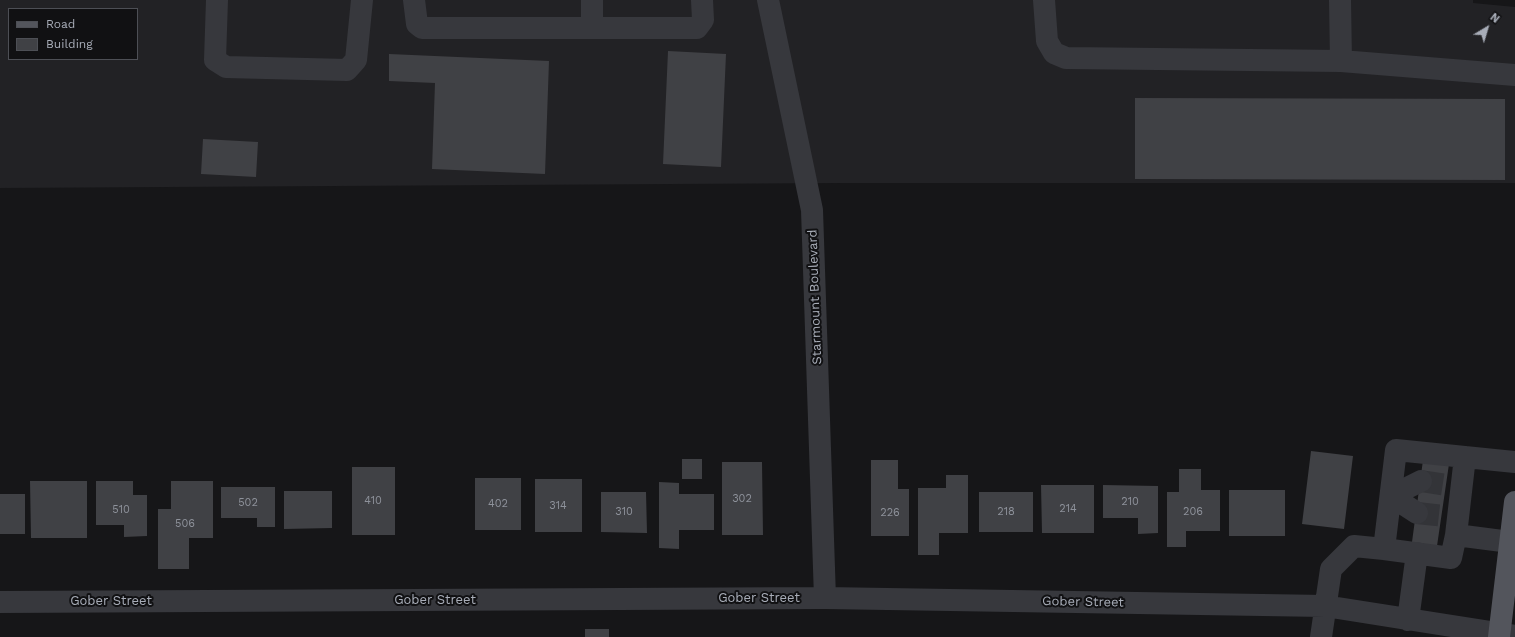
<!DOCTYPE html>
<html>
<head>
<meta charset="utf-8">
<style>
  body { margin:0 }
  #map { position:relative; width:1515px; height:637px; overflow:hidden; background:#161618; font-family:"Work Sans",sans-serif }
  canvas { display:block }
  .legend { position:absolute; left:8px; top:8px; width:130px; height:52px; box-sizing:border-box; background:#111113; border:1px solid #4d4f55; margin:0; padding:5px 7px; list-style:none; font-size:12px; color:#a8adb8 }
  .legend li { display:flex; align-items:center; gap:8px; height:20px }
  .legend b { width:20px; border:1px solid #4d4f55 }
  .north { position:absolute; left:1467px; top:8px; width:40px; height:40px; -webkit-text-stroke:3px #111113; paint-order:stroke; rotate:38deg; font-size:11px; font-weight:700; line-height:16px; text-align:center; color:#a8adb8 }
  .north::after { content:''; display:block; margin:auto; width:14px; height:18px; background:#a8adb8; clip-path:polygon(50% 0,100% 100%,50% 72%,0 100%) }
</style>
</head>
<body>
<div id="map">
<canvas width="1515" height="637"></canvas>
<ul class="legend">
<li><b style="height:5px;background:#53555c"></b>Road</li>
<li><b style="height:11px;background:#404145"></b>Building</li>
</ul>
<div class="north">N</div>
</div>
<script>
const context = document.querySelector('canvas').getContext('2d');
context.lineJoin = 'round';
function fillPath(path, color) {
  context.fillStyle = color;
  context.fill(path, 'evenodd');
}
function trace(path, color, width, dash) {
  context.strokeStyle = color;
  context.lineWidth = width;
  context.lineCap = dash ? 'butt' : 'round';
  context.setLineDash(dash || []);
  context.stroke(path);
}
function label(font, color, halo, rows, align = 'center') {
  context.font = font + ' "Work Sans",sans-serif';
  context.lineWidth = 4;
  context.setLineDash([]);
  context.textBaseline = 'middle';
  context.strokeStyle = halo;
  context.fillStyle = color;
  for (const [text, x, y, turn = 0] of rows) {
    context.save();
    context.translate(x, y);
    context.rotate((+turn || 0) * Math.PI / 180);
    context.textAlign = isNaN(turn) ? turn : align;
    if (halo) context.strokeText(text, 0, 0);
    context.fillText(text, 0, 0);
    context.restore();
  }
}
const built = new Path2D(`
  M0,0H1473V3L1515,7V183H841L0,188ZM9,9H137V59H9Z`);
const building = new Path2D(`
  M668,51L726,54L721,167L663,164Z
  M389,54L549,61L545,174L432,169L435,83L389,81Z
  M1135,98L1505,99V180L1135,179Z
  M203,139L258,142L256,177L201,174Z
  M1311,451L1353,456L1344,529L1302,524Z
  M682,459H702V479H682Z
  M871,460H898V489H909V536H871Z
  M1423,460L1449,464L1437,546L1412,542Z
  M722,462H762L763,535H722Z
  M352,467H395V535H352Z
  M1179,469H1201V490H1220V531H1186V547H1167V492H1179Z
  M946,475H968V533H939V555H918V488H946Z
  M475,478H521V530H475Z
  M535,479H582V532H535Z
  M30,481H87V538H31Z
  M96,481H133V495H147V536L124,537V525H96Z
  M171,481H213V538H189V569H158V509H171Z
  M659,482L679,483V494H714V530H679V549L659,548Z
  M1041,485H1094V533H1042Z
  M1103,485L1158,486V533L1138,534V518H1103Z
  M221,487H275V527H257V518H221Z
  M1229,490H1285V536H1229Z
  M284,491H332V528L284,529Z
  M601,492H646L647,533L601,532Z
  M979,492H1033V532H979Z
  M0,494H25V534H0Z
  M585,629H609V637H585Z`);
const minorTunnel = new Path2D(`
  M1421,481L1447,485
  M1417,513L1444,516`);
const minor = new Path2D(`
  M217,0L215,60L226,67L347,70L356,60L362,0
  M414,0L417,24L422,28H697L703,20L702,0
  M592,0V28
  M768,0L812,210L825,598
  M1044,0L1047,41L1054,53L1066,58L1341,61L1340,0
  M1341,61L1515,75
  M1391,496L1421,481
  M1391,496L1417,513
  M1456,535L1465,457
  M1384,549L1451,558L1456,535L1510,542
  M0,602L825,598L1325,606L1515,636
  M1408,620L1417,553
  M1321,637L1331,569L1354,546L1384,549L1396,450L1515,462`);
const major = new Path2D(`
  M1499,637L1515,502`);
const numberNames = [
  ["302",742,499],
  ["410",373,501],
  ["210",1130,502],
  ["502",248,503],
  ["402",498,504],
  ["314",558,506],
  ["214",1068,509],
  ["510",121,510],
  ["310",624,512],
  ["218",1006,512],
  ["206",1193,512],
  ["226",890,513],
  ["506",185,524]
];
const streetNames = [
  ["Starmount Boulevard",815,297,-92],
  ["Gober Street",759,598],
  ["Gober Street",435,600],
  ["Gober Street",111,601],
  ["Gober Street",1083,602,1]
];
fillPath(built, '#222225');
fillPath(building, '#404145');
trace(minorTunnel, '#333438', 22, [22, 11]);
trace(minor, '#37383d', 22);
trace(major, '#53555c', 22);
label('11px', '#8e929b', null, numberNames);
label('13px', '#a8adb8', '#111113', streetNames);
</script>
</body>
</html>
